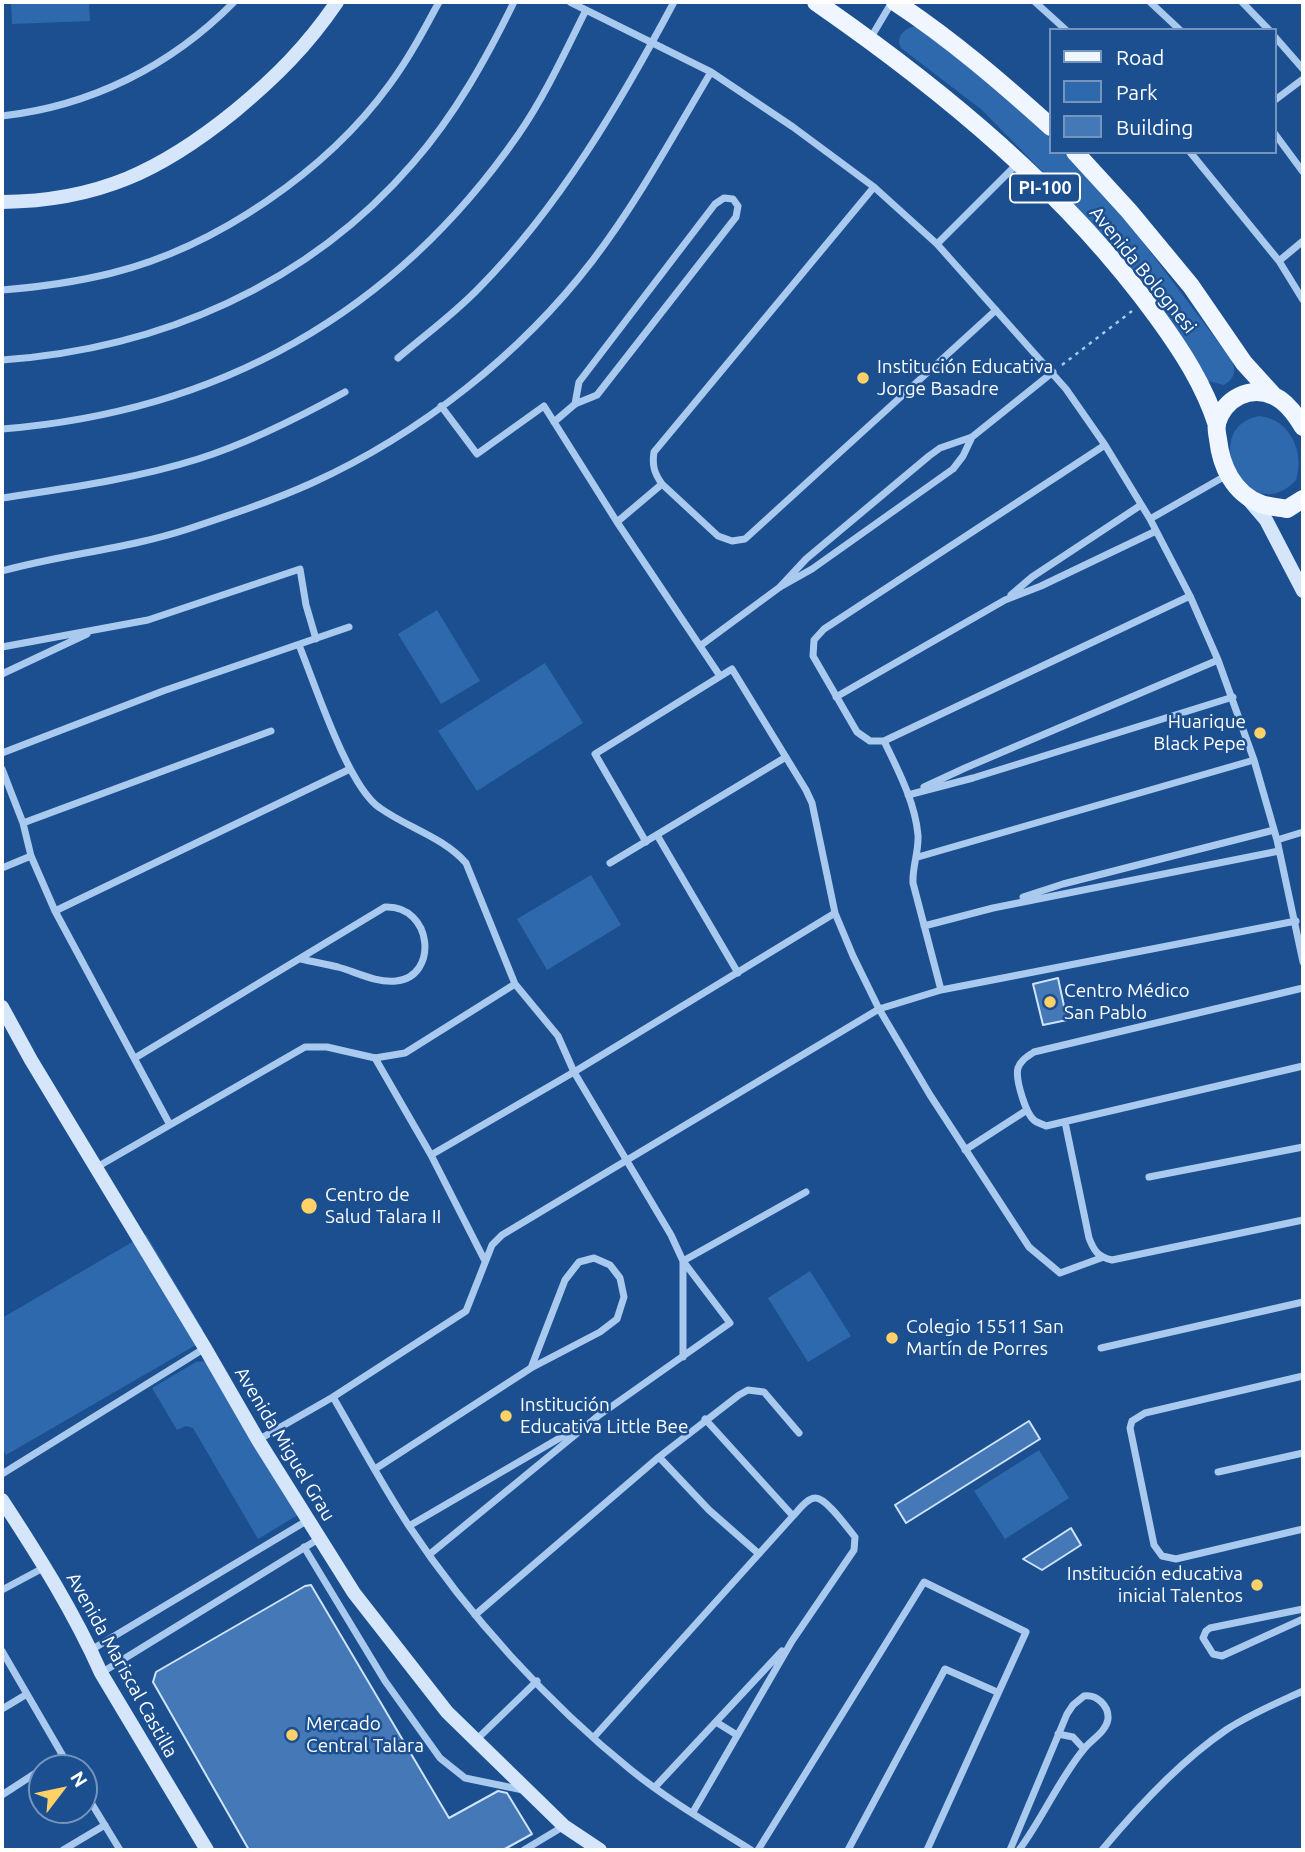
<!DOCTYPE html>
<html>
<head>
<meta charset="utf-8">
<style>
  body { margin:0 }
  #map { position:relative; width:1305px; height:1852px; overflow:hidden; background:#1b4f8f; font-family:Ubuntu,sans-serif }
  canvas { display:block }
  .frame { position:absolute; inset:0; border:4px solid #fff; pointer-events:none }
  .legend { position:absolute; left:1049px; top:28px; width:228px; height:126px; box-sizing:border-box; background:#1b4f8f; border:2px solid #7695bc; margin:0; padding:9px 12px; list-style:none; font-size:21px; color:#fff }
  .legend li { display:flex; align-items:center; gap:14px; height:35px }
  .legend b { width:35px; border:2px solid #7695bc }
  .north { position:absolute; left:28px; top:1754px; width:70px; height:70px; box-sizing:border-box; background:#1b4f8f; border:2px solid #7695bc; border-radius:50%; rotate:58deg; font-size:19px; font-weight:700; line-height:28px; text-align:center; color:#fff }
  .north::after { content:''; display:block; margin:auto; width:24px; height:32px; background:#ffd166; clip-path:polygon(50% 0,100% 100%,50% 72%,0 100%) }
</style>
</head>
<body>
<div id="map">
<canvas width="1305" height="1852"></canvas>
<div class="frame"></div>
<ul class="legend">
<li><b style="height:9px;background:#f0f6ff"></b>Road</li>
<li><b style="height:19px;background:#2e69ad"></b>Park</li>
<li><b style="height:19px;background:#4478b7"></b>Building</li>
</ul>
<div class="north">N</div>
</div>
<script>
const context = document.querySelector('canvas').getContext('2d');
context.lineJoin = 'round';
function fillPath(path, color) {
  context.fillStyle = color;
  context.fill(path, 'evenodd');
}
function trace(path, color, width, dash) {
  context.strokeStyle = color;
  context.lineWidth = width;
  context.lineCap = dash ? 'butt' : 'round';
  context.setLineDash(dash || []);
  context.stroke(path);
}
function label(font, color, halo, rows, align = 'center') {
  context.font = font + ' Ubuntu,sans-serif';
  context.lineWidth = 5;
  context.setLineDash([]);
  context.textBaseline = 'middle';
  context.strokeStyle = halo;
  context.fillStyle = color;
  for (const [text, x, y, turn = 0] of rows) {
    context.save();
    context.translate(x, y);
    context.rotate((+turn || 0) * Math.PI / 180);
    context.textAlign = isNaN(turn) ? turn : align;
    if (halo) context.strokeText(text, 0, 0);
    context.fillText(text, 0, 0);
    context.restore();
  }
}
const green = new Path2D(`
  M11,2H89L90,21L12,24Z
  M916,26L998,90L1051,139V152H1064L1127,221L1231,359C1237,371 1235,378 1224,385L1208,381L1159,305L1077,207L982,110L901,48C895,36 905,28 916,26Z
  M1259,416C1290,419 1305,452 1296,480C1249,531 1196,429 1259,416Z
  M437,610L480,681L441,704L398,634Z
  M545,663L583,723L477,791L438,731Z
  M591,875L621,925L547,970L517,919Z
  M146,1234L203,1330L201,1342L6,1455L2,1448V1318Z
  M810,1271L851,1336L808,1362L768,1298Z
  M206,1361L303,1512L258,1539L193,1428L186,1426L177,1430L152,1388L196,1362Z
  M1039,1450L1069,1498L1005,1539L974,1491Z`);
const building = new Path2D(`
  M1058,978L1067,1020L1043,1025L1033,984Z
  M1029,1421L1040,1439L906,1523L895,1505Z
  M1071,1528L1081,1545L1042,1570L1023,1559Z
  M311,1585L449,1818L498,1791L507,1793L532,1834L503,1850H249L153,1682L156,1672L305,1586Z`);
const path = new Path2D(`
  M1062,365L1132,311`);
const street = new Path2D(`
  M570,2L711,72L793,127L874,187L937,244L1066,389L1105,445L1150,519L1190,596L1218,660L1254,760L1277,840L1303,962
  M1035,2L1066,30
  M1150,2L1180,30
  M1242,2L1269,30
  M1275,37L1303,69
  M870,39L892,2
  M1275,100L1303,79
  M2,116C91,106 171,66 234,2
  M1275,134L1303,172
  M1190,152L1279,261L1303,300
  M874,187L654,452C652,465 654,473 662,484L718,536L732,541L745,539L996,310
  M937,244L1018,163
  M1279,261L1303,241
  M2,290C39,287 76,282 112,273C216,247 327,171 390,84C409,58 424,30 439,2
  M398,358C425,335 454,314 479,288C560,206 620,103 674,2
  M2,360C160,349 308,285 413,163C455,115 486,59 514,2
  M441,406L477,454L544,406L617,522L720,676
  M554,422L575,404L597,395L736,217L738,206L733,199L724,198L715,204L579,382L575,404
  M2,429C218,412 394,314 518,135C545,96 565,52 586,10
  M1105,445L824,629L814,640L813,656L857,732L870,741H884L1190,596
  M2,498C67,488 135,479 198,459C249,443 298,418 345,392
  M1150,519L1227,475
  M617,522L662,484
  M2,571C63,554 127,549 188,529C230,515 272,501 312,483C420,434 521,354 593,260C638,201 673,136 711,72
  M780,587L806,559L929,456L940,448L972,437L1053,372
  M1011,595L1032,577L1141,505
  M299,645C315,684 348,787 380,808C408,828 443,837 466,863L515,984L558,1036L574,1072L671,1235L683,1261L730,1323L598,1416L430,1554
  M700,646L780,587L812,569L953,469L963,456L972,437
  M2,647L148,620L300,569L306,605L316,639
  M2,674L87,634
  M836,697L1005,600L1041,586L1156,531
  M884,741C898,770 915,802 918,835C919,852 912,867 913,883L941,990
  M2,753L163,691L349,627
  M2,769L23,823L31,856L55,911L170,1125
  M924,787L965,768L1218,660
  M908,795L973,778L1233,697
  M23,823L271,731
  M657,835L738,973
  M1277,840L1303,832
  M646,842L595,754L732,669L806,790L812,803L835,913L853,956L879,1009L930,1095L1029,1247L1060,1273L1101,1258
  M918,857L1254,760
  M610,863L786,757
  M2,868L31,856
  M1023,897L1063,884L1274,830
  M55,911L350,769
  M924,926L993,908L1279,851
  M1303,988L1034,1052C1027,1057 1021,1060 1018,1068C1015,1079 1026,1115 1035,1121C1038,1123 1042,1124 1046,1126L1303,1066
  M135,1058L385,907C433,905 439,977 396,981C376,983 356,972 338,967C326,964 313,962 301,959
  M375,1058L431,1155L485,1261
  M1065,1122L1089,1238C1094,1251 1098,1257 1112,1260L1303,1220
  M965,1150L1027,1110
  M431,1155L574,1072L835,913
  M97,1167L305,1047H327L375,1058L405,1053L515,984
  M1149,1177L1303,1147
  M1101,1348L1303,1302
  M683,1357V1261L806,1192
  M1303,1376L1145,1413L1132,1421L1130,1428L1154,1545L1162,1556L1176,1559L1303,1529
  M333,1397C358,1440 382,1485 409,1526C468,1615 548,1703 631,1770C668,1800 711,1825 751,1850
  M705,1419L793,1516
  M258,1440L333,1397L466,1311L492,1245L502,1235L879,1009L941,990L1296,921
  M659,1457L709,1510L759,1554
  M375,1469L531,1368L600,1332L617,1319L624,1297L620,1278L610,1265L594,1258L579,1262L565,1280L531,1368
  M1218,1472L1303,1453
  M2,1474L205,1348
  M409,1526L582,1425
  M304,1547L385,1681L440,1758L465,1778L523,1790
  M2,1590L45,1567
  M1303,1609L1210,1628L1206,1631L1203,1638L1213,1654L1222,1656L1303,1619
  M475,1615L659,1457L739,1395L748,1390L764,1392L799,1433
  M91,1650L308,1520
  M2,1651L70,1768
  M101,1673L320,1538
  M2,1709L27,1694
  M716,1722L737,1735
  M1058,1734L1073,1737L1084,1749
  M594,1737L793,1516C798,1511 807,1498 815,1498C826,1497 848,1529 855,1537L854,1550L792,1641L693,1812
  M475,1741L537,1681
  M43,1768L62,1756
  M655,1787L782,1651
  M84,1791L120,1850
  M2,1795L42,1769
  M63,1850L105,1825
  M524,1850L564,1826
  M758,1850L924,1582L1026,1632L927,1850
  M848,1850L945,1669L997,1692
  M1010,1850L1067,1714L1073,1705L1084,1696C1097,1694 1109,1706 1108,1719C1106,1732 1092,1739 1084,1749C1059,1779 1043,1818 1019,1850
  M1102,1850C1136,1809 1182,1760 1226,1730C1250,1714 1277,1703 1303,1691`);
const secondary = new Path2D(`
  M2,202C98,201 161,171 235,111C276,77 307,46 337,2
  M1248,499L1266,520L1303,591
  M2,1007L31,1060L205,1348L258,1440L354,1593L447,1712L564,1826L600,1850
  M2,1500C38,1555 74,1612 101,1673L207,1850`);
const primary = new Path2D(`
  M816,2C943,90 1067,192 1158,318C1182,351 1204,385 1217,425
  M895,2C951,39 1001,82 1051,127
  M1075,152L1129,211L1191,286L1244,363L1274,396
  M1303,427C1296,415 1287,402 1274,396C1250,385 1225,398 1217,423C1216,427 1217,434 1218,439C1221,466 1233,493 1261,504C1269,507 1279,507 1287,509L1303,499`);
const markers = [
  [863,378,7,"#ffd166"],
  [1260,733,7,"#ffd166"],
  [1050,1002,7,"#ffd166"],
  [309,1206,9,"#ffd166"],
  [892,1338,7,"#ffd166"],
  [506,1416,7,"#ffd166"],
  [1257,1585,7,"#ffd166"],
  [292,1735,7,"#ffd166"]
];
const shields = [
  [1045,188,70]
];
const shieldNames = [
  ["PI-100",1045,188]
];
const streetNames = [
  ["Avenida Bolognesi",1143,270,51],
  ["Avenida Miguel Grau",285,1444,59],
  ["Avenida Mariscal Castilla",122,1665,61]
];
const poiNames = [
  ["Institución Educativa",877,367],
  ["Jorge Basadre",877,389],
  ["Huarique",1246,722,"right"],
  ["Black Pepe",1246,744,"right"],
  ["Centro Médico",1064,991],
  ["San Pablo",1064,1013],
  ["Centro de",325,1195],
  ["Salud Talara II",325,1217],
  ["Colegio 15511 San",906,1327],
  ["Martín de Porres",906,1349],
  ["Institución",520,1405],
  ["Educativa Little Bee",520,1427],
  ["Institución educativa",1243,1574,"right"],
  ["inicial Talentos",1243,1596,"right"],
  ["Mercado",306,1724],
  ["Central Talara",306,1746]
];
fillPath(green, '#2e69ad');
fillPath(building, '#4478b7');
trace(building, '#cfe3fa', 2);
trace(path, '#a9c9ee', 2.5, [3.5, 5]);
trace(street, '#a9c9ee', 7);
trace(secondary, '#d6e6fa', 14);
trace(primary, '#f0f6ff', 18);
for (const [x, y, r, color] of markers) {
  const dot = new Path2D();
  dot.arc(x, y, r, 0, 2 * Math.PI);
  context.fillStyle = color;
  context.fill(dot);
  trace(dot, '#1b4f8f', 2.5);
}
for (const [x, y, w] of shields) {
  const box = new Path2D();
  box.roundRect(x - w / 2, y - 14.5, w, 29, 5);
  context.fillStyle = '#1b4f8f';
  context.fill(box);
  trace(box, '#fff', 2);
}
label('bold 18px', '#fff', null, shieldNames);
label('19px', '#fff', '#1b4f8f', streetNames);
label('19px', '#fff', '#1b4f8f', poiNames, 'left');
</script>
</body>
</html>
